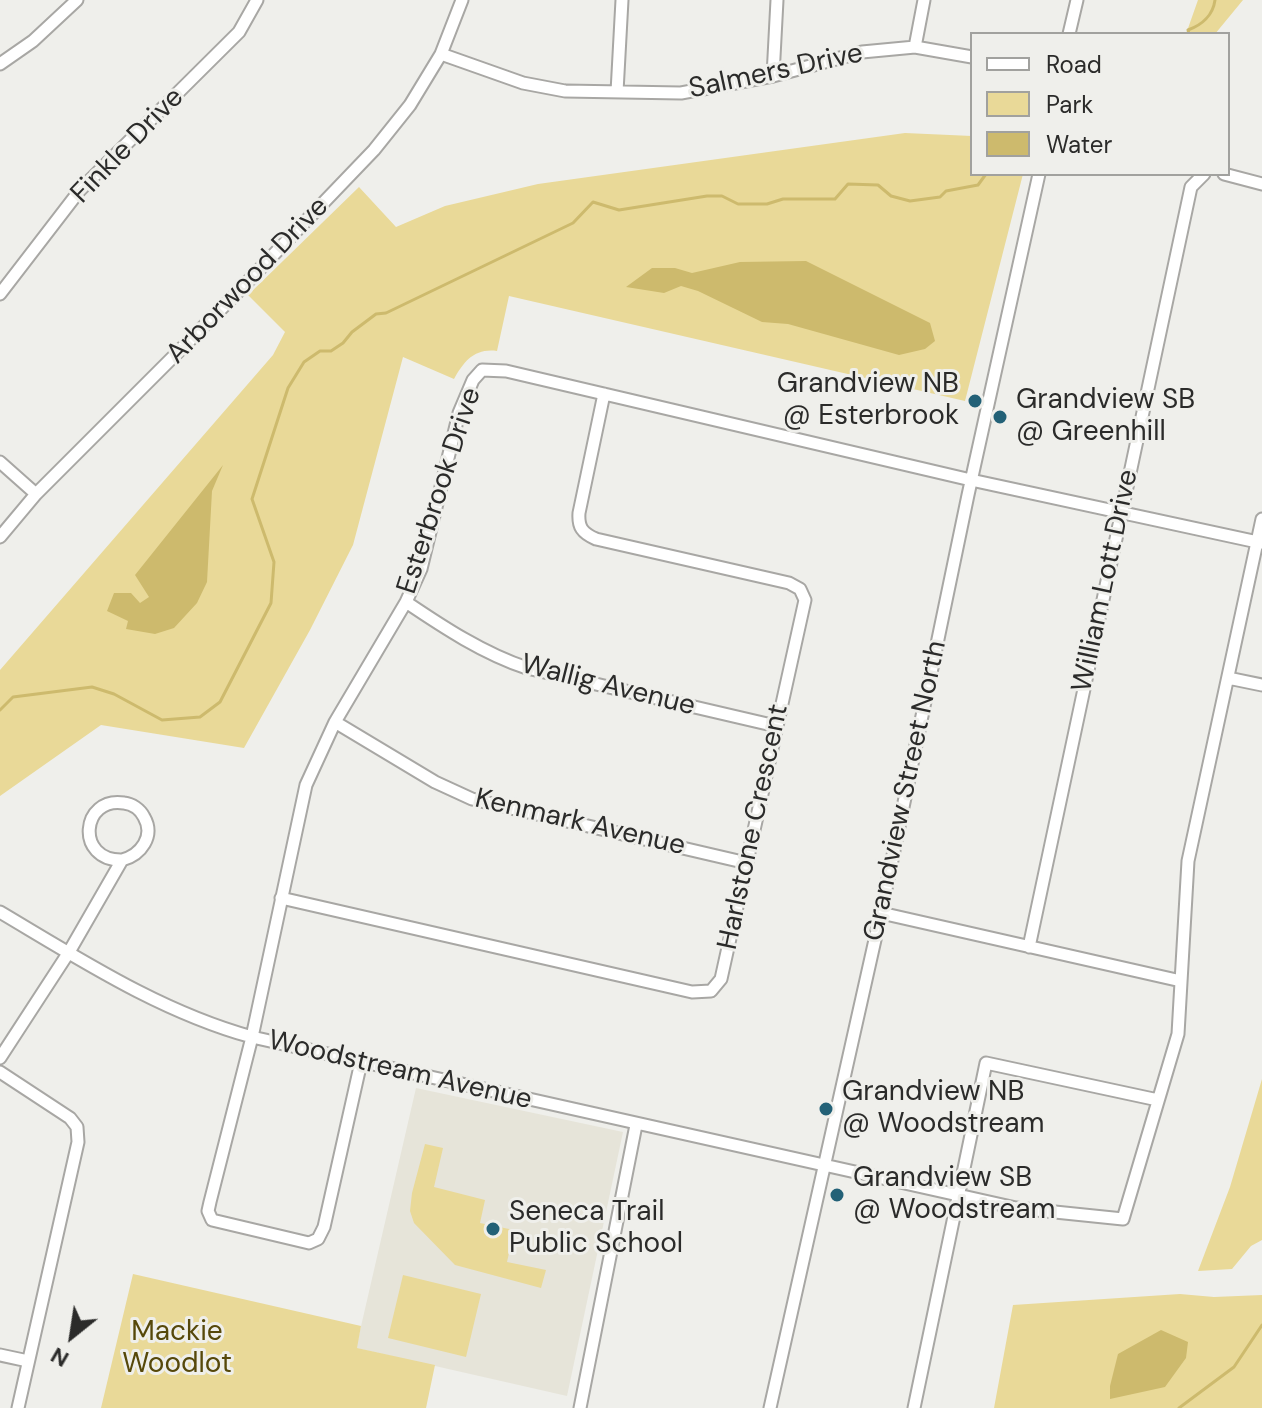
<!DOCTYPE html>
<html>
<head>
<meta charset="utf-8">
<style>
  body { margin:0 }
  #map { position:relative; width:1262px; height:1408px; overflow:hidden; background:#efefeb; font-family:"DM Sans",sans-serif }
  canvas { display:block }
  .legend { position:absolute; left:970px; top:32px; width:260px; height:144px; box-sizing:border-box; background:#efefeb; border:2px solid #a1a19e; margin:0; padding:10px 14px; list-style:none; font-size:24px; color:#2b2b2a }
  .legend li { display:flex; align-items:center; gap:16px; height:40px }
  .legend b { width:40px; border:2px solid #a1a19e }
  .north { position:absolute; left:32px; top:1296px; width:80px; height:80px; -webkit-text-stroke:6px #efefeb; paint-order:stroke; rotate:210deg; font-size:22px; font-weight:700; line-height:32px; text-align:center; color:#2b2b2a }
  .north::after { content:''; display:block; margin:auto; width:28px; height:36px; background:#2b2b2a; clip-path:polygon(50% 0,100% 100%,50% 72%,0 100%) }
</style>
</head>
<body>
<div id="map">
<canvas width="1262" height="1408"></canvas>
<ul class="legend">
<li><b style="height:10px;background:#fff"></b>Road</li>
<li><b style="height:22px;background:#e9d998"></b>Park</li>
<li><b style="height:22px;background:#cdba6d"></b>Water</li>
</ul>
<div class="north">N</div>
</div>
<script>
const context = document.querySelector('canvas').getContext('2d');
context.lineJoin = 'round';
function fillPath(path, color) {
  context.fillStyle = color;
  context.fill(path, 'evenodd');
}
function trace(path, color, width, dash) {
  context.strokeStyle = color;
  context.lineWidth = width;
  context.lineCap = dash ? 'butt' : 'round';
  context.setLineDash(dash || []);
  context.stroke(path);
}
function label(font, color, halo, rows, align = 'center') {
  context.font = font + ' "DM Sans",sans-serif';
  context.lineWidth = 6;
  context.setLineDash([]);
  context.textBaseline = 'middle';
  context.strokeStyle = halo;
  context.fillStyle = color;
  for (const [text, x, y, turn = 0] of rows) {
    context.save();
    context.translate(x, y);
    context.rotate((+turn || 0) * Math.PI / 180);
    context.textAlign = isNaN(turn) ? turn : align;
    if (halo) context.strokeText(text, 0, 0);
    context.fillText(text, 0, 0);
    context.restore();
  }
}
const built = new Path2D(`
  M416,1088L623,1132L567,1396L356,1348Z`);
const green = new Path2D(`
  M1198,0H1243L1215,34H1186Z
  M905,133L972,136V174H1023L965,401L509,296L497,351C475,348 464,361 454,379L403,357L353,545L310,630L244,748L101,725L0,796V670L273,355L285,332L248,295L359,187L396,227L445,206L538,184Z
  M1262,1079V1240L1251,1246L1232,1269L1198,1271L1230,1187Z
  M425,1144L443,1148L434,1187L485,1200L480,1223L514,1230L507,1262L546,1270L541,1288L455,1265L414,1223L410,1211L412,1193Z
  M133,1274L361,1326L357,1348L435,1365L426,1408H101Z
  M403,1275L481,1294L466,1357L388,1338Z
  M1180,1294L1214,1297L1262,1295V1408H994L1013,1305Z`);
const water = new Path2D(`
  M806,261L930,323L935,341L925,349L899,355L788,324L762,322L698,291L681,286L664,293L626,287L652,268H675L692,273L740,262Z
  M223,465L212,491L207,582L197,603L174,628L155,634L126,629L128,621L107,611L114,593H131L140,603L149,597L135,575Z
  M1161,1330L1188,1342L1186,1358L1165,1387L1110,1399V1386L1118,1354Z`);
const stream = new Path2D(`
  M1189,34L1188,30C1202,25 1213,15 1215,0
  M0,710L13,697L92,687L114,694L162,720L200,717L220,702L271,603L274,562L252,499L288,388L304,362L320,351H331L343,343L352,332L376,314L386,313L573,223L593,202L619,210L707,196H722L738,204H767L783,199H835L848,184L878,185L891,196L910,201L940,197L946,191L978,185L986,174
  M1179,1408L1234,1367L1262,1325`);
const minor = new Path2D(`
  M1069,34L1077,0
  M915,47L924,0
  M441,54L523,83L565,91L681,93L773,76L862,52L915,47L972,57
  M0,64L33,41L77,0
  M773,76L777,0
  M617,92L622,0
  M1224,174L1262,184
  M0,294L80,190L239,32L257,0
  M0,462L36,494
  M0,537L36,494L232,298L374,150L410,105L441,54L462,0
  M406,602C443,627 484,654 527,668L776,726
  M1228,678L1262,685
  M335,722L435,782L472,799L747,863
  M281,898L692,992L711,991L721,979L805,600L800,589L789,583L596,539C582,533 578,527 579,513L604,394
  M0,912C81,960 161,1012 252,1037L1016,1208L1123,1219L1178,1034L1188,861L1262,519
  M881,913L1181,981
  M1029,947L1191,187L1204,174
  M0,1058L69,952L122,860C141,855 155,836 144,817C140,809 132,804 124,803C81,796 75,861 122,860
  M361,1062L324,1227L318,1239L309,1243L212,1220L208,1211L210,1202L252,1037L306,785L335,722L406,602L421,569L459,413L473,380L482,370L506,371L971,480L1262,543
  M0,1072L70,1118L77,1127L78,1142L18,1408
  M0,1355L28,1361
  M580,1408L636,1125
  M770,1408L881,913L968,495L1039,174
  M914,1408L986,1063L1158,1100`);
const markers = [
  [975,401,8,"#236177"],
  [1000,417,8,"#236177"],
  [826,1109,8,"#236177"],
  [837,1195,8,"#236177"],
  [493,1229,8,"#236177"]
];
const streetNames = [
  ["Salmers Drive",776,72,-12],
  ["Finkle Drive",128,146,-46],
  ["Arborwood Drive",248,281,-46],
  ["Esterbrook Drive",440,491,-72],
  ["William Lott Drive",1106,581,-78],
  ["Wallig Avenue",608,686,14],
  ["Grandview Street North",906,791,-78],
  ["Kenmark Avenue",580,823,13],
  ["Harlstone Crescent",754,827,-78],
  ["Woodstream Avenue",400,1071,13]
];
const poiNames = [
  ["Grandview NB",959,385,"right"],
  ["@ Esterbrook",959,417,"right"],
  ["Grandview SB",1016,401],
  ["@ Greenhill",1016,433],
  ["Grandview NB",842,1093],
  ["@ Woodstream",842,1125],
  ["Grandview SB",853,1179],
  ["@ Woodstream",853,1211],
  ["Seneca Trail",509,1213],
  ["Public School",509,1245]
];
const parkNames = [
  ["Mackie",177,1333],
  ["Woodlot",177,1365]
];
fillPath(built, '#e6e4d9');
fillPath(green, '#e9d998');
fillPath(water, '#cdba6d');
trace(stream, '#cdba6d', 3);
trace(minor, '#a8a7a4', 15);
trace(minor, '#fff', 11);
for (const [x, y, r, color] of markers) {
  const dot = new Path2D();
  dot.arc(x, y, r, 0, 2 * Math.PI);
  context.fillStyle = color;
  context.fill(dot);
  trace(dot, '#efefeb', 3);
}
label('28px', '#2b2b2a', '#efefeb', streetNames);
label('28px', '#2b2b2a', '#efefeb', poiNames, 'left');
label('28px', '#56480a', '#efefeb', parkNames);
</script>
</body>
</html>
